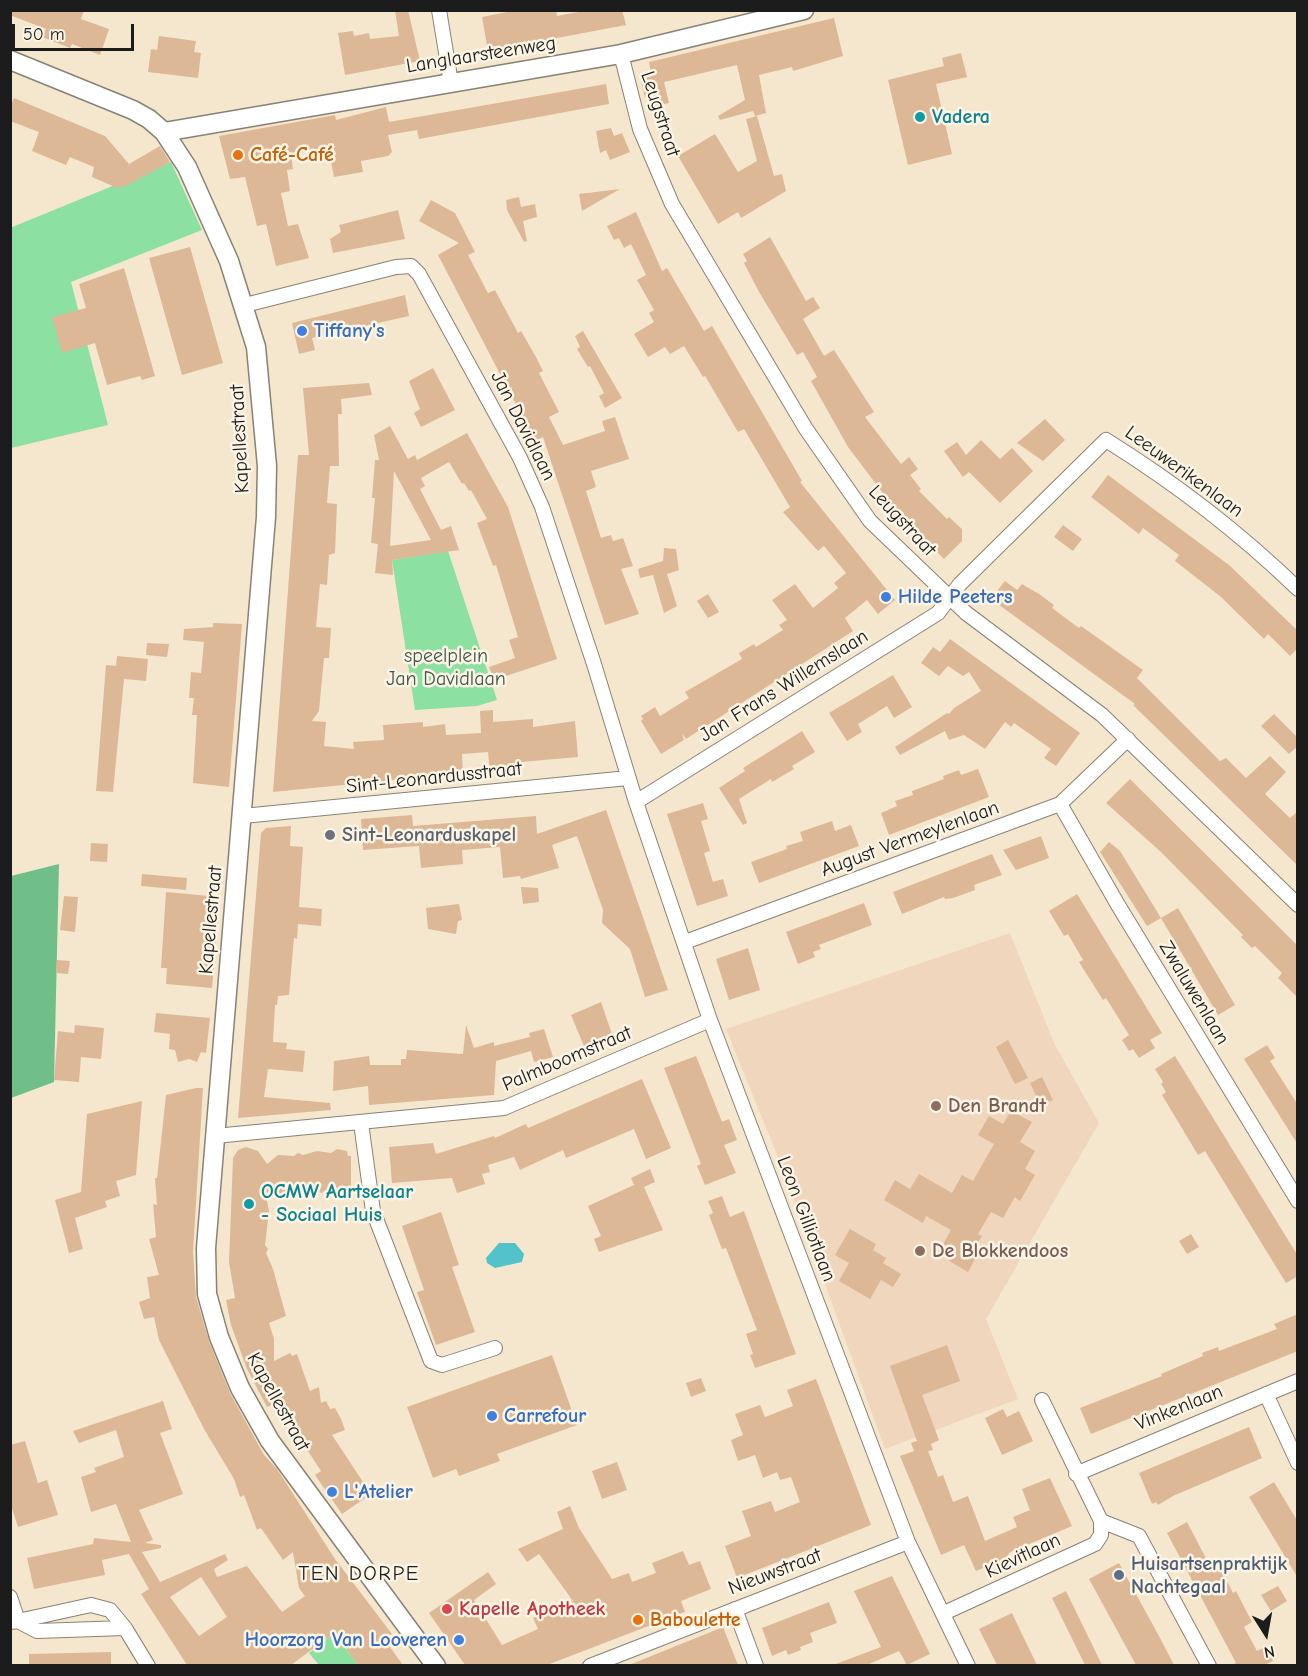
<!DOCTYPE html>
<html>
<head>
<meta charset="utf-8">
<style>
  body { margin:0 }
  #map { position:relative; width:1308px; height:1676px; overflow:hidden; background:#f5e7ce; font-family:"Comic Neue",sans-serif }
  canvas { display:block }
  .frame { position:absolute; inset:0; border:12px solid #1c1c1c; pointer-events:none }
  .north { position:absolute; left:1236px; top:1604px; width:60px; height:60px; -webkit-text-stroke:4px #fcf5e5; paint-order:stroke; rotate:169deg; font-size:16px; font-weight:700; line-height:24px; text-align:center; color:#1c1c1c }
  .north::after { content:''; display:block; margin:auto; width:21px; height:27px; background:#1c1c1c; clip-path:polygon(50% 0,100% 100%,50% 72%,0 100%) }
  .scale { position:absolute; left:12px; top:24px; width:122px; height:27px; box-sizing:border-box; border:3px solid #1c1c1c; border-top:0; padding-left:8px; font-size:18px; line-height:21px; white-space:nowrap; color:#1c1c1c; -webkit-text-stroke:4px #fcf5e5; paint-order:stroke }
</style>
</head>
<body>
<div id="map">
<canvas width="1308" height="1676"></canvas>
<div class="frame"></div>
<div class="north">N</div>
<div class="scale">50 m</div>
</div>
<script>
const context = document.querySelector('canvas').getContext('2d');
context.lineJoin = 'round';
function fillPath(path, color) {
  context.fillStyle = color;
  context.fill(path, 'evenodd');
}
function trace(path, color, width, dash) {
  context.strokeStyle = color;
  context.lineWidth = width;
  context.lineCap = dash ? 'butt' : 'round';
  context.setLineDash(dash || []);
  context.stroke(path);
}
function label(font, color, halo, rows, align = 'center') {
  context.font = font + ' "Comic Neue",sans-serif';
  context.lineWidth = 5;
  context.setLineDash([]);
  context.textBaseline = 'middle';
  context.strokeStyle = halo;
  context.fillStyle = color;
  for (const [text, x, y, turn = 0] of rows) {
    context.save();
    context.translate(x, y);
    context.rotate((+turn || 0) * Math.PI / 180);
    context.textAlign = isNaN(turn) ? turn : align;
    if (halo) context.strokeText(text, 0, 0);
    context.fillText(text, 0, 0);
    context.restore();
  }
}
const built = new Path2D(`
  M1010,933L1055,1045L1099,1123L986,1319L1018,1399L885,1449L784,1172L726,1029Z`);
const green = new Path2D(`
  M171,162L202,230L71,282L108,425L11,448L10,228Z
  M448,551L497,700L477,706L415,710L392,560Z
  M334,1633L358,1665H319L309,1653Z`);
const forest = new Path2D(`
  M59,864L54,1082L11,1098V876Z`);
const water = new Path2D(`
  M499,1243H515L524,1254L522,1262L495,1268L487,1263L486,1258Z`);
const building = new Path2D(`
  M10,10H84L81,19L109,29L100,55L72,44L70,48L42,37L46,29L10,15Z
  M395,10H408L420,61L345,75L338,33L353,31L354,36L369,33L370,39L399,36Z
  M517,10H556L557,16L589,10H622L626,25L488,51L482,17Z
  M834,18L843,56L793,71L792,67L759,75L766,113L755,116L753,111L720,120L718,116L745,100L737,65L664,82L669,103L655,106L653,96L645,98L640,76L651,73L649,62Z
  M159,36L196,41L194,52L201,53L198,78L148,72L151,49L157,50Z
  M961,53L967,77L936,84L952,154L908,165L888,80L944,66L942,58Z
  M606,84L609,104L419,139L417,130L388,135L392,152L388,156L361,161L363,172L334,177L329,151L326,149L291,154L293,169L287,170L290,191L281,193L288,226L298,224L309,258L276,266L266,224L257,226L245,177L230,179L219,136L335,115L336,120L386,107L389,122Z
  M14,98L105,136L129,164L160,146L170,162L128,185L117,188L92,177L94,167L70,157L66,165L32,151L39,132L10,121V107Z
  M757,116L774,176L782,174L786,191L741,218L738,212L718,224L678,156L715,134L738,172L757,161L746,119Z
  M611,128L614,136L622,133L630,152L610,160L606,150L600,153L596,131Z
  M620,189L582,211L579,194Z
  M519,197L521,207L535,204L537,217L523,221L527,241L524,242L507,210L506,200Z
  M431,200L455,213L475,252L468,255L488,293L495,290L518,333L521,331L536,357L543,371L539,373L559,412L549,417L563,445L605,431L602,421L615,417L629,459L591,471L596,487L586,491L601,538L611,535L613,541L623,538L633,566L621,569L639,614L605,625L543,437L535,441L438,255L459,243L419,221Z
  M398,210L405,239L333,253L330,239L341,232L339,225Z
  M636,212L662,271L667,268L704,331L712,326L802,481L800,482L895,600L878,614L867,600L845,618L853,631L686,739L682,733L684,740L661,754L641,721L643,719L641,716L655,707L660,716L689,698L685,692L742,659L739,653L754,644L756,647L783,630L779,625L787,620L772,600L795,584L813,608L838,588L834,583L846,573L824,546L818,551L783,512L790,507L744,429L738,432L705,376L703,377L684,346L670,354L665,347L648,357L634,334L654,322L649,313L654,310L637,280L646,275L631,244L624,248L619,238L614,240L607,226Z
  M770,237L806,301L813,297L820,308L803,319L824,356L834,350L874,412L865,417L901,464L909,457L918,469L910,475L921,489L919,491L947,519L949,517L962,529V541L944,559L898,513L848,447L811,381L817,377L803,352L797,355L759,292L744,263L747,261L743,254Z
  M190,247L223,363L182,375L149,258Z
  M124,268L155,376L142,380L140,376L107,385L95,343L62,353L52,317L86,308L79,284Z
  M405,295L409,316L312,338L315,350L299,354L292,323Z
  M583,331L622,398L605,408L599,396L604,393L590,366L588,367L577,349L580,347L575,336Z
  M433,368L455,410L421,427L414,413L420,409L409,381Z
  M369,383L372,395L341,399L342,414H338L339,466H330L327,503L337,504L335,553L329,555L327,585L320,584L316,627L331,628L329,658H324L319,711L312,721L326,722L324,746L354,749L353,742L384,740L383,725L423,722V727L445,724L446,735L481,733L480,711L493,710V722L533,719V727L575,721L578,757L521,762L522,769L490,772L488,752L462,754L463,773L273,792L298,455H309L303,388Z
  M1045,419L1065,440L1043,461L1017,443Z
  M390,426L408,459L415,455L417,460L467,433L508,507L557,659L494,680L489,667L515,658L509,640L518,637L496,565L493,566L477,523L487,519L471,490L469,491L464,483L462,484L449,462L421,478L425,486L420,489L441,530L451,526L459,550L392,560L393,575L375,573L378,544L371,543L375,498H372L375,460H379L374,435ZM394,471L431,540L390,546Z
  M981,440L1000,459L1012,448L1033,471L1000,503L969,472L963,477L944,451L957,442L966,455Z
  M1108,475L1229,565L1298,631V648L1290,656L1268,634L1264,639L1221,597L1175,561L1179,555L1143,528L1139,534L1091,497Z
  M1063,525L1082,539L1073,551L1054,537Z
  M664,548L676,549L679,570L667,574L677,606L664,613L653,575L640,578L638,569L663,561Z
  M1005,581L1017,590L1022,584L1039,594L1054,605L1052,608L1079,628L1081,626L1143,670L1137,678L1220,761L1226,758L1246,778L1270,756L1286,772L1265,794L1290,818L1298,811V866L1133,705L1135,704L991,599Z
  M708,594L719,612L708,618L697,601Z
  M213,623L242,624L229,787L193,783L197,715H192L194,698H189L191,672L201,673L204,642L183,640L184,629L213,627Z
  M950,639L1080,733L1056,766L1044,758L1051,749L1014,723L1011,727L1005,722L985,749L964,735L949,740L945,731L900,755L895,747L947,713L949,714L954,708L981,691L969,672L963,676L948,666L939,676L921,663L933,647L940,652Z
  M147,643L169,644L167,657L146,655Z
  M117,656L148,659L146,681L124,679L113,792L96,791L106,665L116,666Z
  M893,675L912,707L894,718L887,706L858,724L862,732L847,741L829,713Z
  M1274,714L1298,738V746L1289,754L1261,726Z
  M802,731L815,752L792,766L794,769L772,782L771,779L739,799L747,823L743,825L719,788L745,771L743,768Z
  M978,769L989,797L889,835L881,813L897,806L895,801L913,795L912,791L944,779L943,776L959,770L961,775Z
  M1130,779L1298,946V998L1278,978L1282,973L1255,946L1252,948L1241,937L1243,935L1161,852L1106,803Z
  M703,803L708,819L701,821L710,851L704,853L713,882L723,879L728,896L697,906L667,814Z
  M606,810L668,990L645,997L630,949L602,923L603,910L577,836L552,845L559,868L521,879L520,876L503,878L500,847L462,850L463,864L421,868L419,846L363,850L361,819L412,815L413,826L536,816L537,834Z
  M832,821L835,831L851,825L859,846L759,883L751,862L787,849L786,846L803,841L800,832Z
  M291,826L290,846L303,847L299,907L322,909L321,926L298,924L297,939L294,938L289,995L278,996L277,1005H275L273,1042L287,1043L286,1049L305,1051L303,1072L268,1069L264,1097L330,1103L331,1110L238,1118L261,833L266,828Z
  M1041,836L1049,858L1016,870L1003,850Z
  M1109,842L1120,851L1161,918L1147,926L1100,852Z
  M91,843L108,844L107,862L90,861Z
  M992,854L1002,875L974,885L975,890L953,898L945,899L944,897L902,914L893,892Z
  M142,874L187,878L186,890L141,886Z
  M521,887L538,888L539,902L523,904Z
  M166,892L220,897L212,988L166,984L167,968H161Z
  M1077,894L1162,1033L1150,1040L1155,1048L1139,1058L1133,1049L1129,1051L1122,1040L1129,1035L1106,998L1103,1000L1079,962L1083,960L1068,934L1064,936L1049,911Z
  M64,896L78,897L75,932L60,930Z
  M864,903L872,925L819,945L821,949L813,952L815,957L798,964L786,932Z
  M459,904L462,920L458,921L456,934L428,929L426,908Z
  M1178,908L1235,1005L1218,1015L1161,918Z
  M748,948L760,990L729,1000L716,959Z
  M57,960L70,961L68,974L56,973Z
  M601,1002L612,1034L584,1046L571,1015Z
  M156,1013L210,1018L206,1053L201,1052L197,1062L189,1059L178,1062L175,1050L169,1049L170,1034L154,1032Z
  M75,1025L104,1028L101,1059L81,1057L79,1082L54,1080L58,1031L74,1033Z
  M466,1025L474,1048L494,1042V1046L530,1037L529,1033L544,1029L553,1057L534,1062L531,1051L496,1061L494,1095L369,1105L368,1086L333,1091L334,1061L369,1056L370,1065H401V1059H406L407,1050L463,1054Z
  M1008,1040L1028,1078L1015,1084L996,1047Z
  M1267,1045L1275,1058L1270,1061L1298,1105V1145L1244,1059Z
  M696,1056L722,1122L729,1119L737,1140L724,1145L736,1173L705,1185L697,1166L701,1164L664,1068Z
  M1175,1056L1298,1256V1276L1286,1283L1205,1151L1198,1155L1162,1095L1166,1092L1161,1084L1163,1082L1155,1069Z
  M1042,1077L1053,1100L1041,1106L1030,1083Z
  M642,1079L671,1148L646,1159L634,1129L566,1158L563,1150L520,1170L514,1157L488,1165L490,1172L482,1174L485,1184L457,1193L452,1178L392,1183L389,1147L433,1143L436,1154L494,1136L495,1138L526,1124L528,1128Z
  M196,1088H203L193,1252L196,1297L209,1341L230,1393L264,1455L277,1469L335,1559L392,1634L384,1639L403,1665H358L334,1633L291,1665H187L141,1594L149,1589L129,1554L102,1560L105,1575L34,1589L27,1558L93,1544L94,1538L131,1542L116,1504L91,1512L81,1477L96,1472L94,1468L124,1457L116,1430L79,1443L73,1431L163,1401L172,1429L160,1433L183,1494L139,1510L153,1540L145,1543L161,1545V1548L142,1552L160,1582L225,1554L228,1560L214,1569L217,1577L247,1566L282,1612L305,1596L299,1588L293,1552L283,1560L261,1528L257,1530L244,1495L240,1497L234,1479L204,1429L159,1340L154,1317L144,1319L139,1302L150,1298L147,1277L159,1275L149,1239L156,1237L153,1204L157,1205L155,1178H157L166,1095ZM201,1577L227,1617L199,1636L170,1597Z
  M142,1101L136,1175L116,1181L120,1196L105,1201L107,1207L75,1218L83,1249L69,1253L55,1200L81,1192L87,1114Z
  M1011,1111L1032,1122L1020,1142L1035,1151L1025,1169L1035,1175L1020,1201L1015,1197L1003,1218L991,1212L978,1234L982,1236L974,1249L979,1252L968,1272L949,1261L953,1255L941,1248L951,1230L926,1216L923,1223L884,1200L895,1180L910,1189L919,1174L952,1193L962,1175L973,1181L994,1144L978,1135L989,1116L1003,1124Z
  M246,1147L258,1151L267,1164L278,1155L294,1156L298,1153L303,1155L317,1151L331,1153L337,1149L347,1151L348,1156H351V1187L341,1191L325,1190L322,1193L317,1191L307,1192L303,1195L297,1193L283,1196L265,1192L269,1211L265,1245L268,1249L266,1253L273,1269L286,1316L269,1323L274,1339V1361L290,1353L292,1356L297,1354L310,1391L319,1387L321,1403L326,1401L330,1409L335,1408L341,1419L345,1430L332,1435L371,1494L342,1514L315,1475L321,1471L304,1445L294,1415L288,1417L282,1401L267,1407L247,1369L231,1325L226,1300L235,1298L229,1262L233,1158L238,1150Z
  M650,1169L655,1182L644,1187L663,1230L599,1252L594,1239L601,1236L588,1206L634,1185L631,1178Z
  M722,1196L730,1217L744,1211L796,1354L755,1368L750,1355L753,1354L746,1334L757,1330L726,1248L722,1249L709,1215L713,1213L708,1201Z
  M441,1212L459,1265L452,1267L475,1332L436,1345L417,1292L424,1290L402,1226Z
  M850,1229L876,1244L873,1250L886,1258L883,1263L901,1274L893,1287L881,1280L870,1299L839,1281L849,1263L835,1255Z
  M1191,1234L1199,1247L1187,1254L1179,1241Z
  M1298,1314V1351L1091,1434L1080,1408L1162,1376L1161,1374L1203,1356L1202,1353L1218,1347L1219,1351L1277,1329L1274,1324Z
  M947,1345L960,1381L922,1395L939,1440L931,1444L933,1450L928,1451L938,1477L943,1475L953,1502L968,1496L985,1541L1017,1527L1013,1517L1030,1510L1022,1489L1050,1478L1072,1526L1010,1552L1006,1558L976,1571L964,1545L941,1555L900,1456L914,1451L911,1443L917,1441L890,1366Z
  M552,1355L577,1425L497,1454L500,1461L459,1476L456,1469L433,1478L407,1407Z
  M701,1378L706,1391L691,1397L686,1383Z
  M816,1379L871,1525L737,1578L725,1546L751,1536L742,1511L771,1501L775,1512L800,1502L791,1477L780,1480L777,1472L763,1478L755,1455L738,1461L731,1440L743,1435L735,1414L760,1405L765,1417L793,1406L787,1390Z
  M1003,1409L1007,1417L1019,1411L1033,1441L1002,1455L985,1418Z
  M1249,1427L1262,1458L1173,1496L1158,1505L1156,1502L1152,1504L1139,1473Z
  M25,1441L38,1483L47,1480L58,1515L18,1527L10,1502V1445Z
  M617,1462L627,1490L602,1499L592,1471Z
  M1274,1482L1298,1522V1578L1249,1497Z
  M570,1506L579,1528L612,1579L629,1573L632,1582L656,1573L652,1563L683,1551L689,1565L700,1561L711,1589L681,1601L685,1612L547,1665H465L429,1613L488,1572L496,1584L474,1600L502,1645L538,1629L533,1618L573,1601L539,1554L527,1562L518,1549L563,1529L557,1512Z
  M1187,1522L1208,1562L1215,1558L1233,1593L1236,1591L1252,1622L1244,1627L1257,1651L1265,1647L1273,1661L1264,1665H1231L1236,1663L1167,1533Z
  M1119,1563L1160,1638L1174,1665H1136L1089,1579Z
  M892,1576L930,1654L907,1665L899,1651L867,1665H833L881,1647L854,1591Z
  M1278,1586L1287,1601L1271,1611L1261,1595Z
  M1066,1591L1102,1665H1085L1052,1598Z
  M829,1602L837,1623L810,1633L813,1642L800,1647L801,1650L788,1655L786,1650L772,1656L762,1628Z
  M1012,1613L1021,1632L1037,1665H997L979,1629Z
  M723,1627L738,1665H629Z
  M111,1652V1665H29V1654Z`);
const minor = new Path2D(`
  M439,10L451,83
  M621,54L640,129L672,204L806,429L870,521L966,613L1102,715L1298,905
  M245,305L396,267L411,266L419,274L520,458L542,507L594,664L636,802L710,1020L908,1542L968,1666
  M636,802L938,613L960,584L1106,440C1175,483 1239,532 1298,589
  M1060,804L1118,905L1298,1201
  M243,816L628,778
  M685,942L1060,804L1128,739
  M361,1123L373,1211L431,1361L442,1365L495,1348
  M215,1136L504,1108L710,1020
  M1266,1394L1298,1463
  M1042,1400L1101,1521L1139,1536L1209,1666
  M1076,1474L1298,1381
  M10,1597L18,1621
  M735,1609L756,1666
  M944,1613L1095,1544L1101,1535V1521
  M10,1622L18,1621L91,1605L110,1610L125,1628L37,1631L18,1621
  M125,1628L148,1666
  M590,1666L908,1542`);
const tertiary = new Path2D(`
  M10,60L133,110L149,119L164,132L187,167L229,261L256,347L267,466L266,517L206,1248L207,1294L219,1337L240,1388L270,1441L436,1666
  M164,132L621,54L804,10`);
const markers = [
  [920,117,6,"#0f9aa8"],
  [238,155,6,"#e8710a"],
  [302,331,6,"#3f7fe0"],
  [886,597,6,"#3f7fe0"],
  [330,835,6,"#6b7280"],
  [936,1106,6,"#8d6e63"],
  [249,1204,6,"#0f9aa8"],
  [920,1251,6,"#8d6e63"],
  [492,1416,6,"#3f7fe0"],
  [332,1492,6,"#3f7fe0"],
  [1119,1575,6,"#5c6f8a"],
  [447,1609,6,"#e0444e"],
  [638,1620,6,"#e8710a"],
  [459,1640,6,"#3f7fe0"]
];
const streetNames = [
  ["Langlaarsteenweg",481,55,-9],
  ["Leugstraat",660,114,72],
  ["Jan Davidlaan",523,426,63],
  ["Kapellestraat",240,439,-93],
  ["Leeuwerikenlaan",1184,472,36],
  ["Leugstraat",902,521,47],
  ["Jan Frans Willemslaan",784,686,-32],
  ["Sint-Leonardusstraat",434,778,-6],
  ["August Vermeylenlaan",910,839,-20],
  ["Kapellestraat",211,920,-85],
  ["Zwaluwenlaan",1194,993,59],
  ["Palmboomstraat",567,1059,-23],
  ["Leon Gilliotlaan",806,1219,69],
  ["Kapellestraat",278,1402,61],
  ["Vinkenlaan",1179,1408,-22],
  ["Kievitlaan",1023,1556,-25],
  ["Nieuwstraat",775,1572,-21]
];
const cultureNames = [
  ["Vadera",932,117],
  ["OCMW Aartselaar",261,1192],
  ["- Sociaal Huis",261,1215]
];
const foodNames = [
  ["Café-Café",250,155],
  ["Baboulette",650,1620]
];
const shopNames = [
  ["Tiffany's",314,331],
  ["Hilde Peeters",898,597],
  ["Carrefour",504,1416],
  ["L'Atelier",344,1492],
  ["Hoorzorg Van Looveren",447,1640,"right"]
];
const parkNames = [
  ["speelplein",446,656],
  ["Jan Davidlaan",446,679]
];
const worshipNames = [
  ["Sint-Leonarduskapel",342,835]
];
const educationNames = [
  ["Den Brandt",948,1106],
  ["De Blokkendoos",932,1251]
];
const serviceNames = [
  ["Huisartsenpraktijk",1131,1564],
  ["Nachtegaal",1131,1587]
];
const healthNames = [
  ["Kapelle Apotheek",459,1609]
];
const neighbourhoodNames = [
  ["TEN DORPE",359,1574]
];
fillPath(built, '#efd6bc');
fillPath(green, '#8be0a2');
fillPath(forest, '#70be88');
fillPath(water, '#54c2ca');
fillPath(building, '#ddb897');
trace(minor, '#888275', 16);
trace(tertiary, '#888275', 21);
trace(minor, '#fff', 14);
trace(tertiary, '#fff', 18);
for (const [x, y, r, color] of markers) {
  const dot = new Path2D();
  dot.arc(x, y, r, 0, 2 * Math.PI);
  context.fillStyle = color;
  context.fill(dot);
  trace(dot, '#fcf5e5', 2);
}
label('20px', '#1c1c1c', '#fcf5e5', streetNames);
label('bold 20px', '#0d838f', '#fcf5e5', cultureNames, 'left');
label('bold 20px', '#c56008', '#fcf5e5', foodNames, 'left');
label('bold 20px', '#366cbe', '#fcf5e5', shopNames, 'left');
label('20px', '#3d5744', '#fcf5e5', parkNames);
label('bold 20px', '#5b616d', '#fcf5e5', worshipNames, 'left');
label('bold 20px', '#785e54', '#fcf5e5', educationNames, 'left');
label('bold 20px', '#4e5e75', '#fcf5e5', serviceNames, 'left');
label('bold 20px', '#be3a42', '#fcf5e5', healthNames, 'left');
context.letterSpacing = '1.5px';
label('21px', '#1c1c1c', '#fcf5e5', neighbourhoodNames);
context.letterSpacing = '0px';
</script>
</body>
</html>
